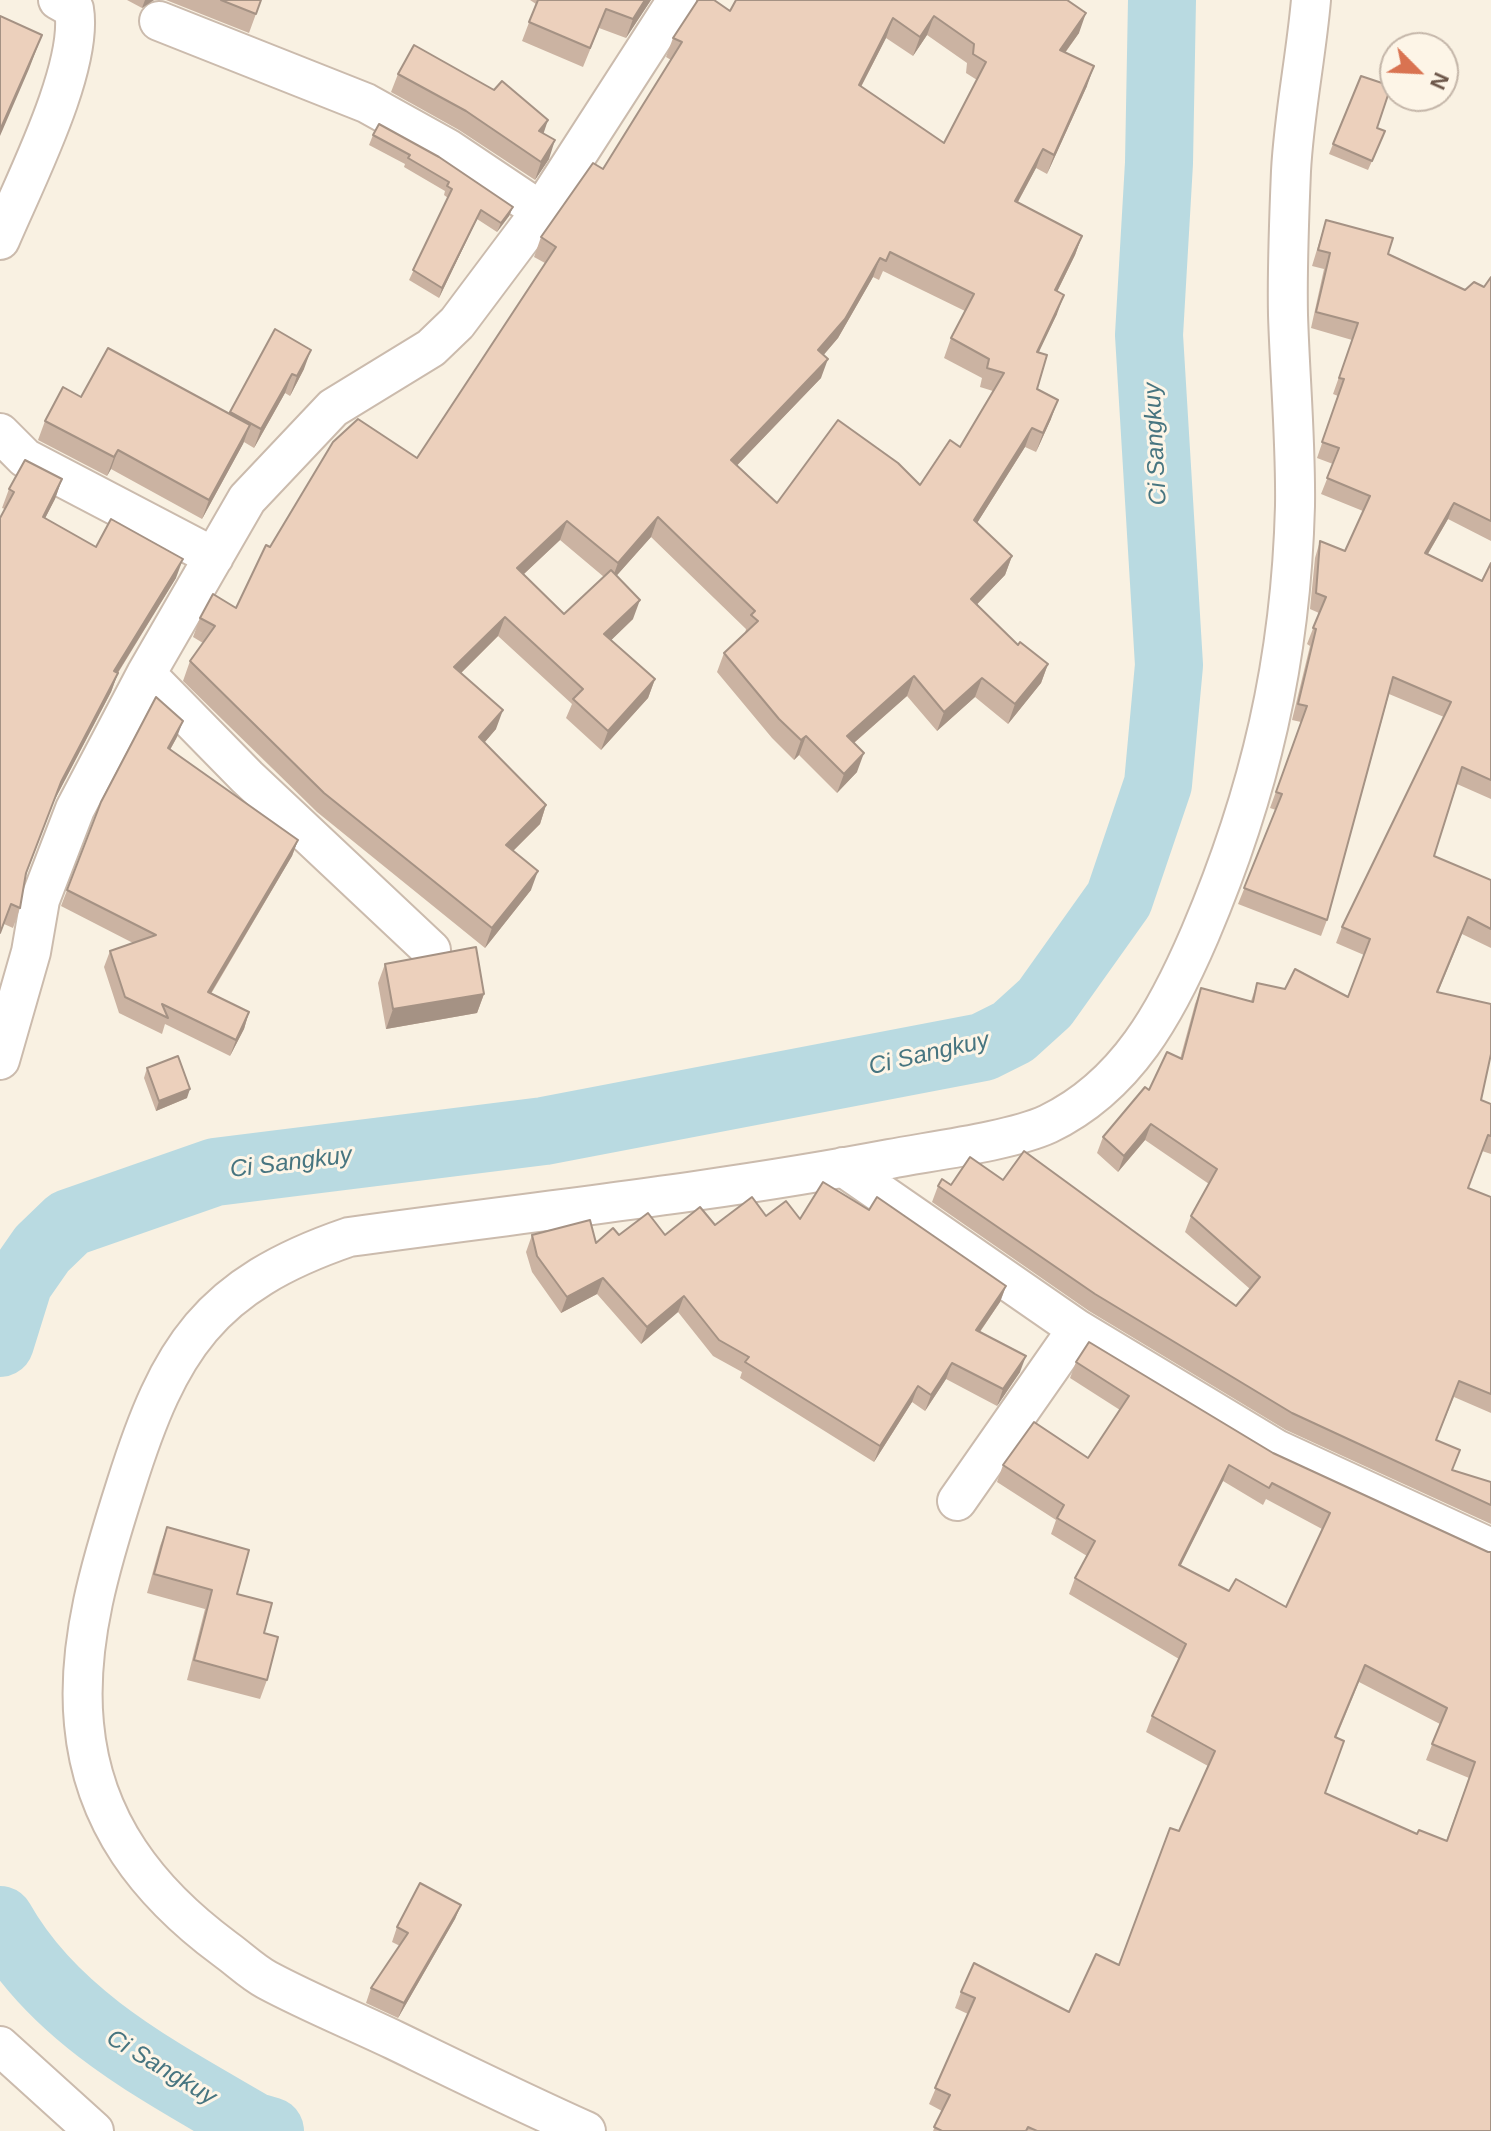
<!DOCTYPE html>
<html>
<head>
<meta charset="utf-8">
<style>
  body { margin:0 }
  #map { position:relative; width:1491px; height:2131px; overflow:hidden; background:#f9f1e2; font-family:Helvetica,sans-serif }
  canvas { display:block }
  .north { position:absolute; left:1379px; top:32px; width:80px; height:80px; box-sizing:border-box; background:#fdf5e7; border:2px solid #c4b6a9; border-radius:50%; rotate:114deg; font-size:22px; font-weight:700; line-height:32px; text-align:center; color:#6e584b }
  .north::after { content:''; display:block; margin:auto; width:28px; height:36px; background:#d97351; clip-path:polygon(50% 0,100% 100%,50% 72%,0 100%) }
</style>
</head>
<body>
<div id="map">
<canvas width="1491" height="2131"></canvas>
<div class="north">N</div>
</div>
<script>
const context = document.querySelector('canvas').getContext('2d');
context.lineJoin = 'round';
function trace(path, color, width, dash) {
  context.strokeStyle = color;
  context.lineWidth = width;
  context.lineCap = dash ? 'butt' : 'round';
  context.setLineDash(dash || []);
  context.stroke(path);
}
function fillPath(path, color) {
  context.fillStyle = color;
  context.fill(path, 'evenodd');
}
function label(font, color, halo, rows, align = 'center') {
  context.font = font + ' Helvetica,sans-serif';
  context.lineWidth = 6;
  context.setLineDash([]);
  context.textBaseline = 'middle';
  context.strokeStyle = halo;
  context.fillStyle = color;
  for (const [text, x, y, turn = 0] of rows) {
    context.save();
    context.translate(x, y);
    context.rotate((+turn || 0) * Math.PI / 180);
    context.textAlign = isNaN(turn) ? turn : align;
    if (halo) context.strokeText(text, 0, 0);
    context.fillText(text, 0, 0);
    context.restore();
  }
}
const river = new Path2D(`
  M0,1343L19,1282L42,1249L69,1223L215,1172L544,1131L983,1047L1013,1032L1045,1003L1119,899L1158,784L1169,665L1149,335L1159,163L1162,0
  M0,1920C55,2018 159,2071 253,2126L270,2131`);
const minor = new Path2D(`
  M159,21L366,103L447,148L541,211
  M0,240C24,183 84,67 74,9L58,0
  M0,433L25,458L214,557
  M146,674L247,777L431,950
  M0,1060L31,952L40,900L75,809L146,674L247,499L333,408L431,348L457,323L541,211L677,0
  M843,1167L1077,1329L1276,1449L1491,1548
  M957,1501L1077,1329
  M0,2046L94,2131
  M586,2131C521,2102 458,2071 394,2040C352,2020 308,2002 267,1980C252,1972 239,1959 225,1949C148,1892 93,1822 84,1724C76,1643 102,1560 126,1485C169,1348 209,1285 349,1237C529,1212 711,1193 890,1159C932,1151 1011,1141 1048,1124C1127,1086 1167,1011 1200,934C1260,793 1291,660 1295,506C1296,443 1290,379 1288,315C1287,267 1289,219 1291,171C1294,114 1306,57 1311,0`);
const wall = new Path2D(`
  M127,0H154L142,8Z
  M162,0H261L249,33L166,0Z
  M530,0H651L626,38L599,28L583,67L522,41L536,4Z
  M1067,0L1079,33L1065,53L1087,86L1047,174L1036,168L1018,202L1082,236L1075,255L1057,292V314L1038,352L1037,389L1051,419L1036,452L1025,447L977,523L1012,556L1005,575L977,604L1018,645L1048,664L1041,683L1008,724L975,697L937,731L907,696L854,743L857,772L837,793L799,755L794,760L772,738L717,672L724,653L745,634L746,629L651,537L616,576L633,619L611,640L655,679L648,698L601,750L566,718L572,704L498,636L461,673L496,729L484,743L546,805L540,824L513,851L531,890L485,948L317,812L183,681L190,661L203,643L193,637L200,618L236,608L270,547L417,458L545,263L534,257L541,237L603,169L671,60L666,57L673,38L730,11ZM927,35L967,63L966,73L977,80L944,143L861,87L886,38L913,56ZM883,271L965,311L951,338L944,358L982,378L980,387L993,391L960,447L920,485L777,503L737,465L821,378L823,355L838,338L873,277L879,280ZM560,540L604,577L564,614L524,574Z
  M398,74L543,133L549,159L535,180L459,130L391,92Z
  M373,135L513,207L509,216L497,232L477,219L439,298L409,280L448,198L444,195L445,191L404,167L405,164L369,145Z
  M1381,141L1368,170L1329,154L1333,144Z
  M1326,220L1388,254L1465,290L1484,287L1491,277V541L1448,519L1428,554L1482,581L1491,563V799L1457,784L1434,856L1491,880V948L1462,934L1438,992L1481,1100L1491,1104V1154L1482,1151L1468,1188L1491,1197V1413L1454,1397L1436,1440L1452,1470L1491,1482V1524L1286,1430L1089,1311L932,1202L938,1186L1003,1180L1236,1306L1250,1289L1185,1232L1191,1216L1209,1184L1145,1140L1118,1172L1097,1153L1103,1137L1180,1059L1195,1004L1201,988L1251,1001L1257,983L1285,989L1348,997L1364,955L1336,943L1342,927L1444,717L1389,694L1327,920L1321,936L1238,904L1276,810L1270,808L1301,722L1292,720L1310,646L1307,644L1319,613L1310,609L1315,558L1320,541L1345,551L1363,511L1321,494L1333,464L1317,458L1338,396L1333,394L1352,340L1311,328L1324,269L1312,266Z
  M275,329L304,369L290,396L285,393L254,448L244,442L202,519L111,469L107,476L38,440L45,421L81,397L230,414Z
  M62,479L55,499L45,518L96,547L176,578L118,673L111,692L54,801L26,875L20,908L13,928L4,924L5,509L2,508L9,489Z
  M177,737L170,750L298,840L292,856L211,994L249,1012L244,1029L230,1056L165,1024L162,1034L119,1013L104,967L110,951L133,943L61,906L101,802Z
  M385,964L484,994L477,1013L386,1029L378,983Z
  M147,1068L187,1098L156,1111L144,1078Z
  M869,1210L1006,1286L1000,1302L980,1332L1020,1372L997,1406L946,1379L925,1411L912,1402L874,1462L740,1378L742,1372L713,1356L678,1312L641,1344L597,1294L561,1313L532,1272L526,1252L532,1235L596,1243L619,1235H665L766,1216L800,1219Z
  M1076,1362L1488,1552L1491,2131H933L942,2111L929,2104L968,2014L955,2008L961,1992L1069,2012L1119,1965L1208,1766L1146,1732L1152,1716L1179,1659L1069,1594L1075,1578L1087,1556L1051,1534L1056,1520L997,1482L1003,1465L1088,1458L1120,1410L1070,1378ZM1223,1481L1263,1505L1266,1499L1322,1529L1286,1607L1229,1591L1180,1566ZM1359,1682L1440,1724L1426,1760L1469,1778L1446,1841L1417,1834L1325,1793L1336,1738Z
  M167,1527L237,1594L264,1633L267,1680L260,1699L187,1680L205,1609L147,1593L160,1546Z
  M461,1905L455,1919L398,2018L366,2003L371,1988L400,1946L392,1942L397,1927Z`);
const shadedWall = new Path2D(`
  M145,0H154L142,8Z
  M645,0H651L626,38L633,19Z
  M1086,13L1079,33L1053,69L1060,50Z
  M934,16L927,35L913,56L920,37Z
  M893,18L886,38L852,104L859,85Z
  M42,35L29,69L0,136V130Z
  M1094,66L1087,86L1047,174L1054,155Z
  M548,120L542,138L539,131Z
  M555,140L549,159L535,180L541,162Z
  M1043,149L1036,168L1008,220L1015,201Z
  M513,207L509,216L497,232L501,223Z
  M481,210L477,219L439,298L442,288Z
  M1082,236L1075,255L1048,310L1055,290Z
  M880,258L873,277L838,338L811,370L818,350Z
  M1064,295L1057,314L1030,371L1037,352Z
  M311,350L304,369L290,396L297,376Z
  M828,359L821,378L724,479L731,460Z
  M292,374L285,393L254,448L261,429Z
  M1058,400L1051,419L1036,452L1043,433Z
  M250,425L243,444L202,519L209,500Z
  M1032,428L1025,447L967,539L974,520Z
  M118,450L111,469L107,476L114,457Z
  M62,479L55,499L36,536L43,517Z
  M1454,503L1448,519L1419,569L1425,553Z
  M658,517L651,537L611,582L618,563Z
  M567,521L560,540L510,587L517,568Z
  M1012,556L1005,575L964,618L971,599Z
  M183,559L176,578L107,690L114,671Z
  M640,600L633,619L597,654L604,634Z
  M505,617L498,636L447,687L454,667Z
  M1048,664L1041,683L1008,724L1015,704Z
  M118,673L111,692L54,801L61,782Z
  M914,676L907,696L840,755L847,736Z
  M982,678L975,697L937,731L944,712Z
  M655,679L648,698L601,750L608,731Z
  M503,710L496,729L472,757L479,737Z
  M183,721L177,737L162,764L168,748Z
  M806,736L799,755L794,760L801,740Z
  M864,753L857,772L837,793L844,774Z
  M546,805L540,824L499,865L506,845Z
  M298,840L292,856L202,1008L208,992Z
  M538,871L531,890L485,948L492,928Z
  M484,994L477,1013L386,1029L393,1009Z
  M249,1012L244,1029L230,1056L236,1040Z
  M190,1089L187,1098L156,1111L159,1101Z
  M1151,1124L1145,1140L1118,1172L1124,1156Z
  M603,1278L597,1294L561,1313L567,1297Z
  M1006,1286L1000,1302L970,1346L976,1330Z
  M684,1296L678,1312L641,1344L647,1327Z
  M1026,1356L1020,1372L997,1406L1003,1389Z
  M952,1363L946,1379L925,1411L931,1395Z
  M918,1386L912,1402L874,1462L880,1446Z
  M1229,1465L1223,1481L1173,1581L1179,1565Z
  M461,1905L455,1919L398,2018L404,2003Z`);
const building = new Path2D(`
  M221,0H261L256,14Z
  M538,0H645L633,19L606,9L590,48L529,22Z
  M698,0H714L730,11L736,0H1067L1086,13L1060,50L1094,66L1054,155L1043,149L1015,201L1082,236L1055,290L1064,295L1037,352L1047,355L1037,389L1058,400L1043,433L1032,428L974,520L1012,556L971,599L1018,645L1020,642L1048,664L1015,704L982,678L944,712L914,676L847,736L864,753L844,774L806,736L801,740L779,719L724,653L758,621L751,615L755,611L658,517L618,563L567,521L517,568L564,614L611,570L640,600L604,634L655,679L608,731L573,699L583,689L505,617L454,667L503,710L479,737L546,805L506,845L538,871L492,928L324,793L190,661L215,626L200,618L213,594L236,608L266,545L270,547L333,442L358,419L417,458L556,247L541,237L593,163L603,169L682,42L673,38ZM934,16L974,44L973,54L986,62L944,143L859,85L893,18L920,37ZM890,252L974,294L951,338L989,359L987,368L1004,373L960,447L950,440L920,485L898,463L838,420L777,503L731,460L828,359L818,350L845,319L880,258L886,261Z
  M0,16L42,35L0,130Z
  M414,45L494,90L502,81L548,120L539,131L555,140L541,162L466,111L398,74Z
  M1361,76L1391,86L1377,128L1385,131L1372,161L1333,144Z
  M379,124L439,157L513,207L501,223L481,210L442,288L413,270L452,189L447,186L449,182L408,158L410,155L373,135Z
  M1326,220L1393,238L1388,254L1465,290L1474,282L1484,287L1491,277V521L1454,503L1425,553L1482,581L1491,563V780L1462,767L1434,856L1491,880V929L1468,917L1437,992L1491,1004V1054L1481,1100L1491,1104V1136L1488,1135L1468,1188L1491,1197V1394L1459,1381L1436,1440L1460,1450L1452,1470L1491,1482V1505L1292,1413L1095,1294L938,1186L942,1179L951,1185L970,1157L1003,1180L1024,1151L1236,1306L1260,1277L1191,1216L1217,1169L1151,1124L1124,1156L1103,1137L1145,1087L1149,1090L1167,1052L1182,1059L1201,988L1253,1002L1257,983L1285,989L1295,969L1348,997L1370,939L1342,927L1451,702L1393,677L1327,920L1244,888L1282,794L1276,792L1307,706L1298,704L1316,629L1313,628L1326,597L1316,593L1320,541L1345,551L1370,496L1327,478L1339,448L1322,442L1344,379L1339,378L1358,323L1316,312L1330,253L1318,250Z
  M275,329L311,350L297,376L292,374L261,429L230,412Z
  M108,348L250,425L209,500L118,450L114,457L45,421L63,387L81,397Z
  M25,460L62,479L43,517L96,547L111,519L183,559L114,671L118,673L61,782L26,873L20,908L11,904L0,933V518L14,492L9,489Z
  M156,697L183,721L168,748L298,840L208,992L249,1012L236,1040L162,1004L168,1018L125,997L110,951L156,935L67,890L101,802Z
  M476,947L484,994L393,1009L385,964Z
  M178,1056L190,1089L159,1101L147,1068Z
  M823,1182L869,1210L877,1197L1006,1286L976,1330L1026,1356L1003,1389L952,1363L931,1395L918,1386L880,1446L745,1362L749,1357L719,1340L684,1296L647,1327L603,1278L567,1297L537,1256L532,1235L590,1220L596,1243L613,1228L619,1235L648,1213L665,1235L700,1207L715,1225L752,1197L766,1216L786,1201L800,1219Z
  M1089,1342L1273,1453L1488,1552H1491V2131H1037L1028,2127L1026,2131H942L934,2127L950,2095L935,2088L975,1998L961,1992L974,1963L1069,2012L1096,1954L1119,1965L1170,1828L1179,1831L1215,1751L1152,1716L1186,1644L1075,1578L1095,1541L1057,1518L1064,1505L1003,1465L1034,1422L1088,1458L1129,1396L1076,1362ZM1229,1465L1269,1488L1272,1483L1330,1513L1286,1607L1236,1579L1229,1591L1179,1565ZM1365,1665L1447,1708L1432,1744L1475,1762L1447,1841L1419,1830L1417,1834L1325,1793L1344,1741L1335,1737Z
  M167,1527L249,1550L237,1594L272,1603L264,1633L278,1637L267,1680L194,1660L212,1590L154,1574Z
  M420,1883L461,1905L404,2003L371,1988L408,1933L397,1927Z`);
const waterNames = [
  ["Ci Sangkuy",1156,444,-93],
  ["Ci Sangkuy",929,1054,-13],
  ["Ci Sangkuy",291,1163,-7],
  ["Ci Sangkuy",161,2068,31]
];
trace(river, '#b9dae1', 68);
trace(minor, '#cbbbad', 42);
trace(minor, '#fff', 38);
fillPath(wall, '#cbb3a2');
fillPath(shadedWall, '#a59284');
fillPath(building, '#ecd0bc');
trace(building, '#a59284', 2);
label('italic 24px', '#477580', '#fdf5e7', waterNames);
</script>
</body>
</html>
